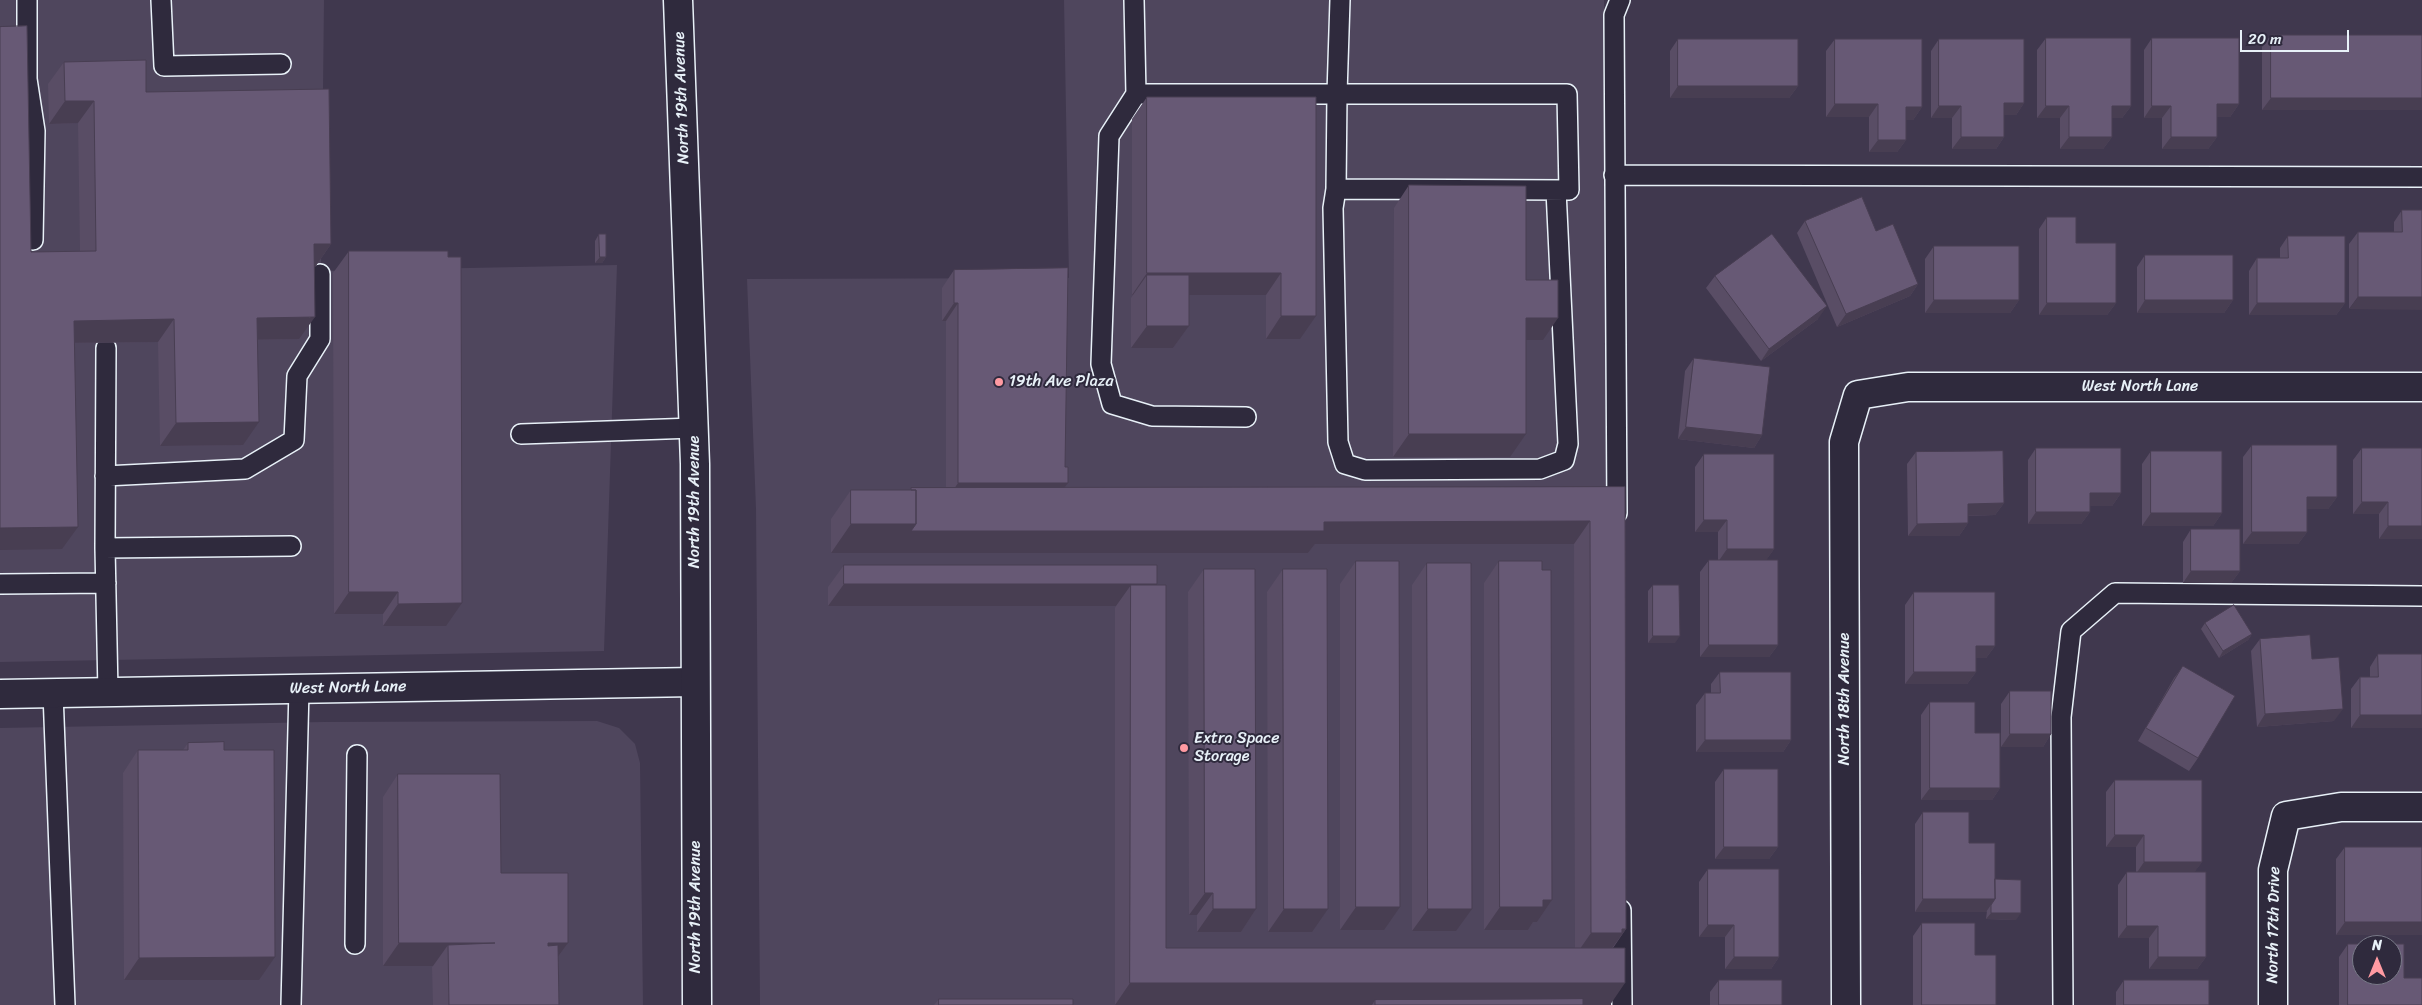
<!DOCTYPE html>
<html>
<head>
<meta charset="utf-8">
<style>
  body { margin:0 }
  #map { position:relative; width:2422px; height:1005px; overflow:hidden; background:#40384e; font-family:Sriracha,sans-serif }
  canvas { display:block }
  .north { position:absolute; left:2352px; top:935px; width:50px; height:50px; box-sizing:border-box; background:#2f2a3d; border:1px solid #797a88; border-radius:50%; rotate:0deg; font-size:14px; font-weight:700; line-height:20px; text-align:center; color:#e8f1f8 }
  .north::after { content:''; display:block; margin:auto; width:18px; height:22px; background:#ff9aa2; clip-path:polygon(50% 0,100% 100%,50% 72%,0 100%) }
  .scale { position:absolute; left:2240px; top:30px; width:109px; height:22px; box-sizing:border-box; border:2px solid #e8f1f8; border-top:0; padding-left:6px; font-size:15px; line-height:18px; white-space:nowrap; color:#e8f1f8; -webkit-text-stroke:4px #2f2a3d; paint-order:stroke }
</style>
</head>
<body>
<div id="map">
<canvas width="2422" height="1005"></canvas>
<div class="north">N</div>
<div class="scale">20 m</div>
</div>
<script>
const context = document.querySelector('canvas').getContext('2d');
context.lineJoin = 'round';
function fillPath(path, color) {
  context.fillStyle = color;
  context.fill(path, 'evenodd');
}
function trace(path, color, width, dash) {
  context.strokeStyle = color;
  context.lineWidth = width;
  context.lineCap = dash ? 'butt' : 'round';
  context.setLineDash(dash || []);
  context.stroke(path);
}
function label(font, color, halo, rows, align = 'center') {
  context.font = font + ' Sriracha,sans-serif';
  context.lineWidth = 4;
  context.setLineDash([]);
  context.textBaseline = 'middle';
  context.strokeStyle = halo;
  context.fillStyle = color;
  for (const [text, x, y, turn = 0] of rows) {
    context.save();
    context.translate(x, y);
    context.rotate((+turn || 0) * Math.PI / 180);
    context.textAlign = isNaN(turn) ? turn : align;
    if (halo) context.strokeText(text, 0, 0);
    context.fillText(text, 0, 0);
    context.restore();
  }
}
const built = new Path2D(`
  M0,0H324L321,271L617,265L604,651L0,662Z
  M1064,0H1604L1610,509V1005H760L756,509L747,279L1069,278Z
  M597,721L619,728L635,744L640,763L643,1005H0V728L323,722Z`);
const lane = new Path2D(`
  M27,0V79L35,131L33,240
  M161,0L164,66L281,64
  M1134,0L1136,94H1337L1340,0
  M1136,94L1109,136L1101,364L1112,404L1152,416L1246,417
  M1337,94H1567L1569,190L1336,189Z
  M1614,175L2422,177
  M1336,189L1333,208L1338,442L1345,464L1365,470L1540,469L1564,460L1568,444L1556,190
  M106,348L105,548L108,692
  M521,434L694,428
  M105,476L245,469L294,440L297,376L320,339V274
  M1617,513L1614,15L1620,0
  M105,548L291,546
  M0,584L106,583
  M53,693L65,1005
  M1621,910L1622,1005
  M355,944L357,755
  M291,1005L299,689
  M2063,1005L2061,717L2071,631L2115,593L2422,596`);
const street = new Path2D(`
  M0,694L695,682
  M1846,1005L1844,442L1858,395L1908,387H2422
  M2273,1005V870L2286,816L2341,807H2422`);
const primary = new Path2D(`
  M678,0L695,464L697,1005`);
const wall = new Path2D(`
  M2271,35L2422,110H2262V47Z
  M2046,38L2131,106L2122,118H2112V137L2103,149H2060V118H2037V50Z
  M2152,38L2239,104L2230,117H2217V137L2208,149H2162V118H2144V50Z
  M1678,39L1798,86L1789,98H1670V51Z
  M1835,39L1922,107L1913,120H1906V140L1897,152H1869V117H1826V51Z
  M1939,39L2024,103L2016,115H2004V137L1996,149H1952V118H1931V51Z
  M64,62L146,92L331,244L315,267H314L299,339L257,340L243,445L160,446L158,342L74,343L62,549L31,252L80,251L78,123L49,124L48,84Z
  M1147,97H1316L1300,339H1266V295H1189V326L1173,348H1131V298L1133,295H1132V119Z
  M1409,185L1526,280L1543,340H1526L1510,457H1393L1394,208Z
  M2402,210H2422L2349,309V244L2358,232H2394V222Z
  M2047,217L2076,243L2116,303L2107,315H2039V229Z
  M1805,221L1876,231L1918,284L1910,296L1837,327L1797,233Z
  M599,234L606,257L602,263H595V241Z
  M2288,236L2345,303L2336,315H2249V271L2257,258H2280V248Z
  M1934,246L2019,300L2010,313H1925V259Z
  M349,251L446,626H383V614H334L333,273Z
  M2145,255L2233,300L2224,313H2137V267Z
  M954,270L1065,467L1068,483L1065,487H1625L1626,929L1613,948L1610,1005H1115V608L1116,606H828V587L844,565L1156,585L1166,948H1575L1574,544H1315L1308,553H831V519L851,490H910L911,488H946V321H942V288Z
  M1715,276L1818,319L1761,361L1706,288Z
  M1694,358L1762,435L1754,448L1678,439L1685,371Z
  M2252,445L2337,497L2328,509H2307V532L2298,544H2243V457Z
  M2036,448L2121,493L2112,506H2090V512L2081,524H2028V460Z
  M2362,448L2422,539H2379V514H2353V460Z
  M2151,451L2222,513L2213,526H2142V464Z
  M1916,452L2004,503L1995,515L1968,516V523L1959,536H1908L1907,464Z
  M1704,454L1774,549L1766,560L1778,645L1769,657H1700V572L1709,560H1718V532H1695V467Z
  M2191,529L2240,571L2231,583H2183V542Z
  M1356,561L1384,930H1340V584Z
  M1499,561L1552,900L1537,922H1533L1528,930H1484V583Z
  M1427,563L1456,931H1412V585Z
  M1204,569L1256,909L1241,932H1197V915H1189L1188,592Z
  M1283,569L1312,932H1268L1267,592Z
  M1653,585L1675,643H1648V591Z
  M1914,592L1995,646L1986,658H1976V672L1967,684H1905V605Z
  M2205,623L2252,634L2248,640L2219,658L2201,629Z
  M2260,639L2312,659L2334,721L2257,727L2251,651Z
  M2378,654L2422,728H2351V689L2360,677H2370V667Z
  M2183,666L2198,758L2189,771L2138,741L2174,678Z
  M1720,672L1791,740L1783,752H1696V705L1705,693H1711V684Z
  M2010,691L2051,734L2043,747H2001V704Z
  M1930,702L1975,733L2000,788L1992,800H1921V715Z
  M188,743L259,980H124L123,773L138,750H183Z
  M1724,769L1778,847L1769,859H1715V782Z
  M398,774L501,873L568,943L558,957L559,1005H433L432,967L433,966H383V797Z
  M2115,780L2202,862L2194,872L2206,957L2197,969H2149V938H2118V885L2127,872H2136V847H2106V792Z
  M1923,812L1969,843L1995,879L2016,920L1986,919L1987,911L1986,912H1915V824Z
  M2345,847L2422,935H2336V859Z
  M1708,869L1779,957L1771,969H1725V937H1699V882Z
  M1922,923L1975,955L1996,1005H1913V936Z
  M2348,944L2404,978L2422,1005H2339V957Z
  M1719,980L1782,1005H1710V992Z
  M2124,980L2209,1005H2116V992Z
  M939,999L1073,1005H934Z`);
const shadedWall = new Path2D(`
  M1678,86H1798L1789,98H1670Z
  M2271,98H2422V110H2262Z
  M65,101H94L78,123L49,124Z
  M2004,103H2024L2016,115H1996Z
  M1835,104H1878L1869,117H1826Z
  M2217,104H2239L2230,117H2208Z
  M1939,106H1961L1952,118H1931Z
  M2046,106H2069L2060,118H2037Z
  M2112,106H2131L2122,118H2103Z
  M2152,106H2171L2162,118H2144Z
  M1906,107H1922L1913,120H1897Z
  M1961,137H2004L1996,149H1952Z
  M2069,137H2112L2103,149H2060Z
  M2171,137H2217L2208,149H2162Z
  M1878,140H1906L1897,152H1869Z
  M314,244H331L315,267H298Z
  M600,257H606L602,263H595Z
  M1147,273H1281L1266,295H1147V275L1133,295H1132Z
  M1918,284L1910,296L1837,327L1846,314Z
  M2358,297H2422V310L2349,309Z
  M1934,300H2019L2010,313H1925Z
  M2145,300H2233L2224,313H2137Z
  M954,303H958L946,321H942Z
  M2047,303H2116L2107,315H2039Z
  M2257,303H2345L2336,315H2249Z
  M1827,306L1818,319L1761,361L1769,349Z
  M1281,316H1316L1300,339H1266Z
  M315,317L299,339L241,340L257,318Z
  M1526,318H1558L1543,340H1510Z
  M174,319L158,342L58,343L74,321Z
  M1147,326H1189L1173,348H1131Z
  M259,422L243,445L160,446L176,423Z
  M1686,427L1762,435L1754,448L1678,439Z
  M1409,434H1526L1510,457H1393Z
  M958,483H1068L1055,501H946Z
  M2090,493H2121L2112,506H2081Z
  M2307,497H2337L2328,509H2298Z
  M2362,502H2388L2379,514H2353Z
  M2004,503L1995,515L1959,516L1968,504Z
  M2036,512H2090L2081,524H2028Z
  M2151,513H2222L2213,526H2142Z
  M1704,520H1727L1718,532H1695Z
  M1590,521L1574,544H1315L1308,553H831L851,524Z
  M1968,523L1959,536H1908L1917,524Z
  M2388,526H2422V539H2379Z
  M78,527L62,549L0,550V528Z
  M2252,532H2307L2298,544H2243Z
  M1727,549H1774L1765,562H1718Z
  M2191,571H2240L2231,583H2183Z
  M844,584H1157L1142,606L1131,585L1116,606H828Z
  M349,592H398L383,614H334Z
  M462,603L446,626H383L398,604Z
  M2252,634L2248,640L2219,658L2223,651Z
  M1653,636H1680L1675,643H1648Z
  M1709,645H1778L1769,657H1700Z
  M1976,646H1995L1986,658H1967Z
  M1914,672H1976L1967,684H1905Z
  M2343,709L2334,721L2257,727L2265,714Z
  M2360,715H2422V728H2351Z
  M2010,734H2051L2043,747H2001Z
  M1705,740H1791L1783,752H1696Z
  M1930,788H2000L1992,800H1921Z
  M2115,835H2144L2136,847H2106Z
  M1724,847H1778L1769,859H1715Z
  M2144,862H2202L2193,874H2136Z
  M1205,893H1213L1197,915H1189Z
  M1923,899H1995L1986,912H1915Z
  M1543,900H1552L1537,922H1533L1528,930H1484L1500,907Z
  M1356,907H1400L1384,930H1340Z
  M1213,909H1256L1241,932H1197Z
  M1284,909H1328L1312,932H1268Z
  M1428,909H1472L1456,931H1412Z
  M1991,913H2021L2016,920L1986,919Z
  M2345,922H2422V935H2336Z
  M1708,925H1734L1725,937H1699Z
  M2127,926H2158L2149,938H2118Z
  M1622,929H1626L1610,951L1575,956L1591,933Z
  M399,943H495L448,945L433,966H383Z
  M548,943H568L552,965H532Z
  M275,957L259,980H124L139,958Z
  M1734,957H1779L1771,969H1725Z
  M2158,957H2206L2197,969H2149Z
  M1130,983H1625L1610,1005H1375V1000L1372,1005H1115Z`);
const building = new Path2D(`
  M27,26L31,252L96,251L94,101H65L64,62L146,60V92L329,89L331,244H314L315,317L257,318L259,422L176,423L174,319L74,321L78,527L0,528V27Z
  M2271,35H2422V98H2271Z
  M2046,38H2131V106H2112V137H2069V106H2046Z
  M2152,38H2239V104H2217V137H2171V106H2152Z
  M1678,39H1798V86H1678Z
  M1835,39H1922V107H1906V140H1878V104H1835Z
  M1939,39H2024V103H2004V137H1961V106H1939Z
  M1147,97H1316V316H1281V273H1147Z
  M1409,185L1526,186V280H1558V318H1526V434H1409Z
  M1862,197L1876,231L1893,224L1918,284L1846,314L1805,221Z
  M2402,210H2422V297H2358V232H2402Z
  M2047,217H2076V243H2116V303H2047Z
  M599,234H606V257H600Z
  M1772,234L1827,306L1769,349L1715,276Z
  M2288,236H2345V303H2257V258H2288Z
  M1934,246H2019V300H1934Z
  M349,251H448V257H461L462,603L398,604V592H349Z
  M2145,255H2233V300H2145Z
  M1068,268L1065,467H1068V483H958V303H954V270Z
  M1147,275H1189V326H1147Z
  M1694,358L1770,367L1762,435L1686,427Z
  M2252,445H2337V497H2307V532H2252Z
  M2036,448H2121V493H2090V512H2036Z
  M2362,448H2422V526H2388V502H2362Z
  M2003,451L2004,503L1968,504V523L1917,524L1916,452Z
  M2151,451H2222V513H2151Z
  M1704,454H1774V549H1727V520H1704Z
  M1625,487L1626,929H1622V933H1591L1590,521L1324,522V531H911L916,524V490H911V488Z
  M851,490H916V524H851Z
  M2191,529H2240V571H2191Z
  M1709,560H1778V645H1709Z
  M1356,561H1399L1400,907H1356Z
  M1499,561H1542V570H1551L1552,900H1543V907H1500Z
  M1427,563H1471L1472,909H1428Z
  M844,565H1157V584H844Z
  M1204,569H1255L1256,909H1213V893H1205Z
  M1283,569H1327L1328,909H1284Z
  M1131,585H1166V948H1625V983H1130Z
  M1653,585H1679L1680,636H1653Z
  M1914,592H1995V646H1976V672H1914Z
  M2234,605L2252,634L2223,651L2205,623Z
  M2310,635L2312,659L2339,657L2343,709L2265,714L2260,639Z
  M2378,654H2422V715H2360V677H2378Z
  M2183,666L2235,696L2198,758L2146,728Z
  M1720,672H1791V740H1705V693H1720Z
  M2010,691H2051V734H2010Z
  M1930,702H1975V733H2000V788H1930Z
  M224,742V750H274L275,957L139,958L138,750H188V743Z
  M1724,769H1778V847H1724Z
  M398,774H500L501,873H568V943H548V946L558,945L559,1005H449L448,945L495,943H399Z
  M2115,780H2202V862H2144V835H2115Z
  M1923,812H1969V843H1995V899H1923Z
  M2345,847H2422V922H2345Z
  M1708,869H1779V957H1734V925H1708Z
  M2127,872H2206V957H2158V926H2127Z
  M1995,879L2021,880V913H1991V905L1995,899Z
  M1922,923H1975V955H1996V1005H1922Z
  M2348,944H2404V978H2422V1005H2348ZM2362,945H2392V975H2362Z
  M1719,980H1782V1005H1719Z
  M2124,980H2209V1005H2124Z
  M939,999H1073V1005H939Z
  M1583,999V1005H1375V1000Z`);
const markers = [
  [999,382,5,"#ff9aa2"],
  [1184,748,5,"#ff9aa2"]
];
const streetNames = [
  ["North 19th Avenue",682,98,-92],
  ["West North Lane",2140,387],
  ["North 19th Avenue",695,502,-90],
  ["West North Lane",348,688,-1],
  ["North 18th Avenue",1845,699,-90],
  ["North 19th Avenue",696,907,-90],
  ["North 17th Drive",2274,925,-89]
];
const poiNames = [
  ["19th Ave Plaza",1009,382],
  ["Extra Space",1194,739],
  ["Storage",1194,757]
];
fillPath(built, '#4f465d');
trace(lane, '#e8f1f8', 22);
trace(street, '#e8f1f8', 31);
trace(primary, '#e8f1f8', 31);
trace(lane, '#2f2a3d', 19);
trace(street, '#2f2a3d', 28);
trace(primary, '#2f2a3d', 28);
fillPath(wall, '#594d65');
fillPath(shadedWall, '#483e52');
fillPath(building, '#675975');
trace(building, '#483e52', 1);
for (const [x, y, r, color] of markers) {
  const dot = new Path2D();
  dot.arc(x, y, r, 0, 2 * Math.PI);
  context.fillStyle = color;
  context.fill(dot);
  trace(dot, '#2f2a3d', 2);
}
label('16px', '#e8f1f8', '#2f2a3d', streetNames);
label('16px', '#e8f1f8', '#2f2a3d', poiNames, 'left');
</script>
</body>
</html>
